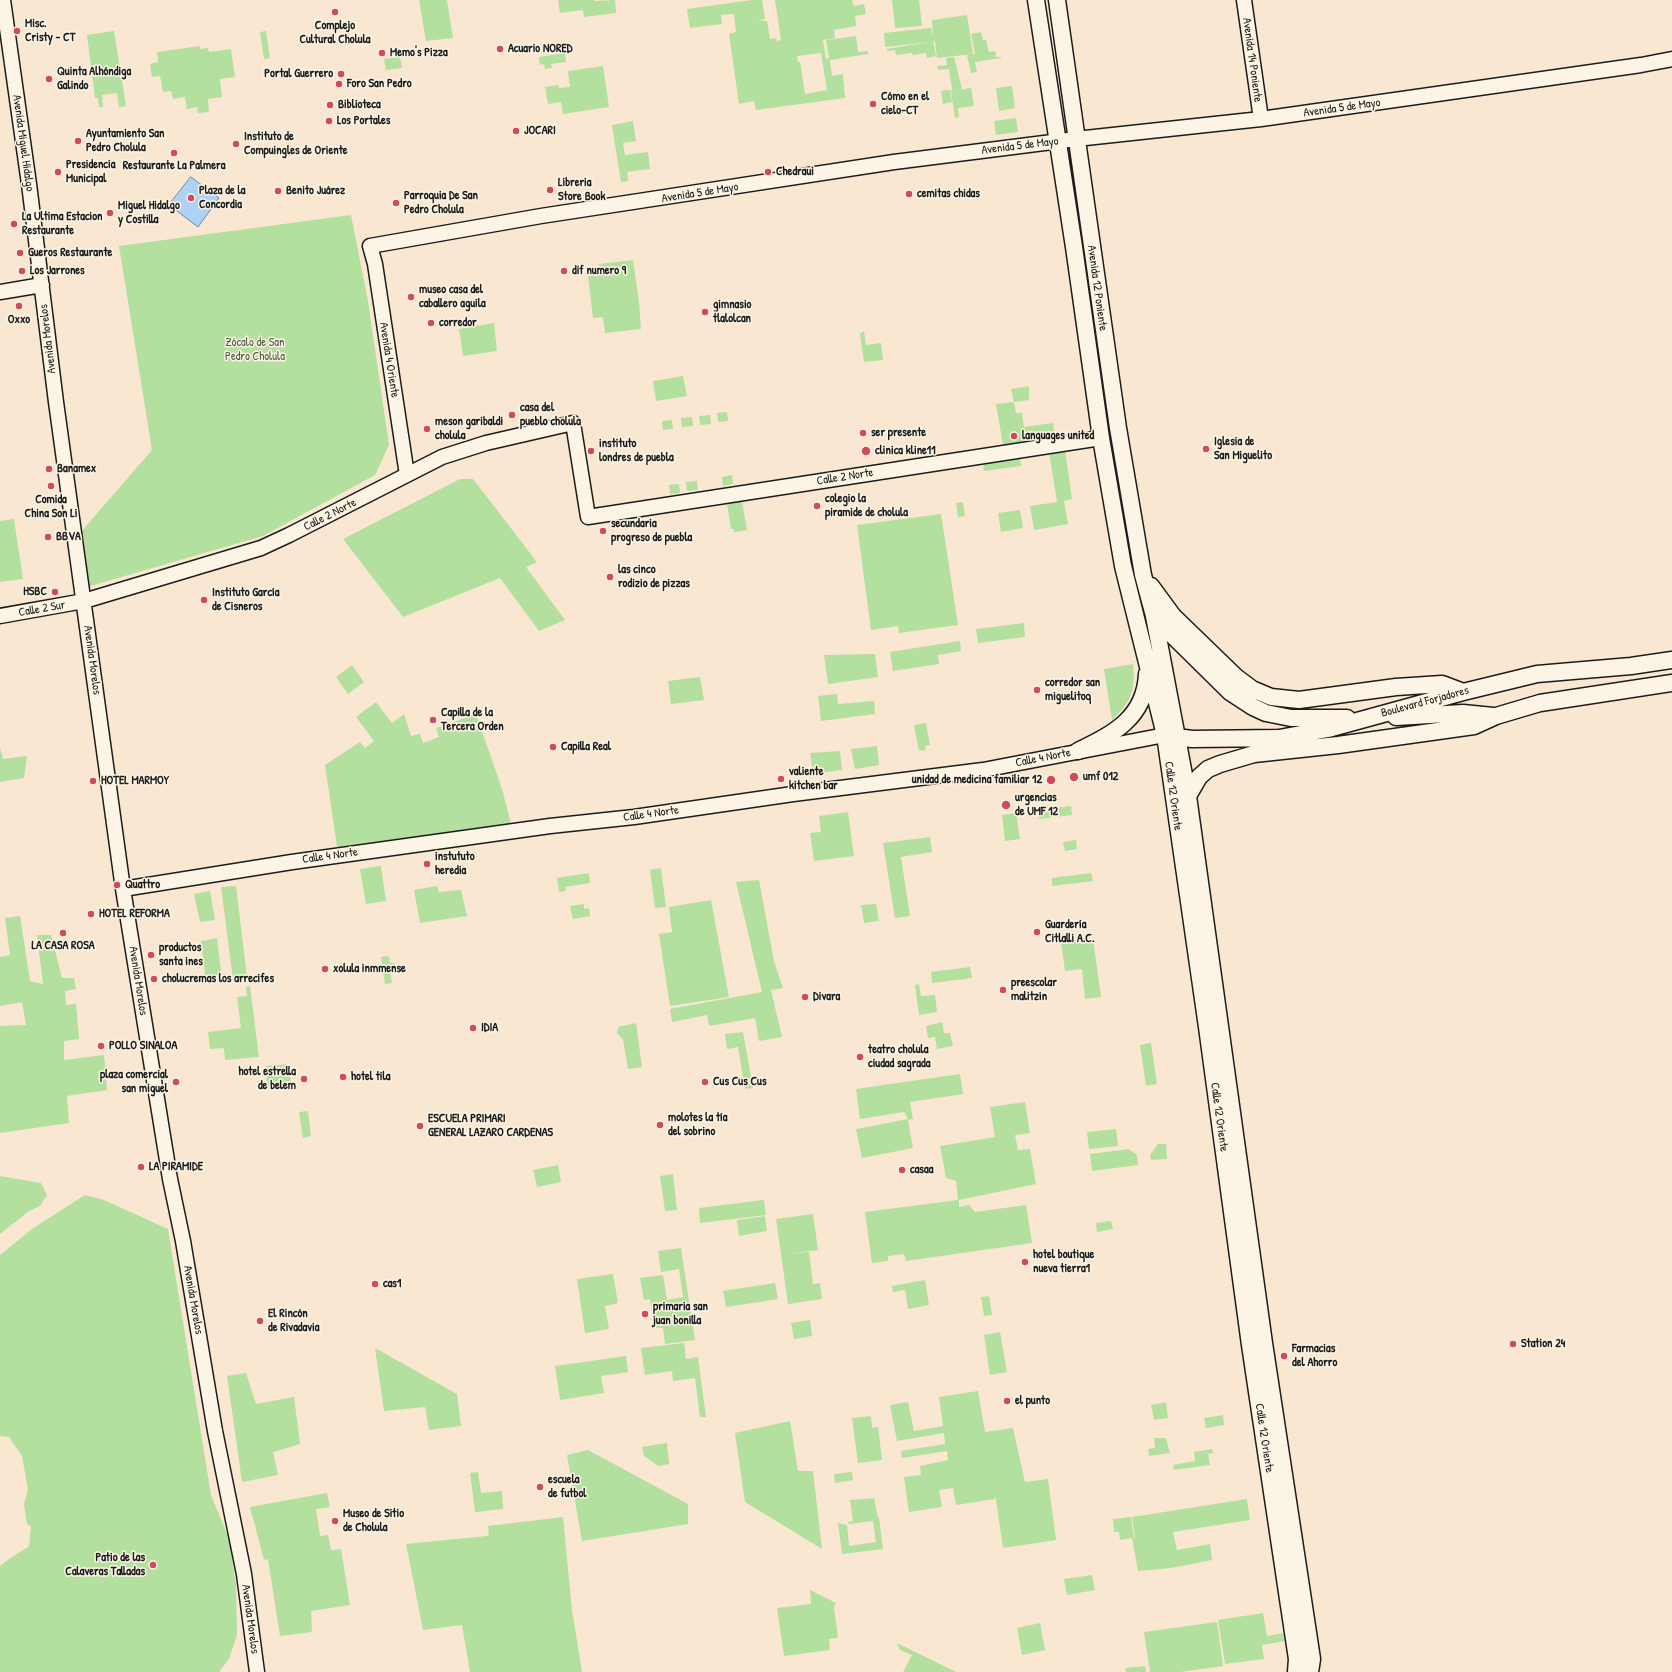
<!DOCTYPE html>
<html>
<head>
<meta charset="utf-8">
<style>
  body { margin:0 }
  canvas { display:block; background:#f9e7d1 }
</style>
</head>
<body>
<canvas width="1672" height="1672"></canvas>
<script>
const context = document.querySelector('canvas').getContext('2d');
context.lineJoin = 'round';
function fillPath(path, color) {
  context.fillStyle = color;
  context.fill(path, 'evenodd');
}
function trace(path, color, width, dash) {
  context.strokeStyle = color;
  context.lineWidth = width;
  context.lineCap = dash ? 'butt' : 'round';
  context.setLineDash(dash || []);
  context.stroke(path);
}
function label(font, color, halo, rows, align = 'center') {
  context.font = font + ' "Patrick Hand",sans-serif';
  context.lineWidth = 3;
  context.setLineDash([]);
  context.textBaseline = 'middle';
  context.strokeStyle = halo;
  context.fillStyle = color;
  for (const [text, x, y, turn = 0] of rows) {
    context.save();
    context.translate(x, y);
    context.rotate((+turn || 0) * Math.PI / 180);
    context.textAlign = isNaN(turn) ? turn : align;
    if (halo) context.strokeText(text, 0, 0);
    context.fillText(text, 0, 0);
    context.restore();
  }
}
const green = new Path2D(`
  M419,0H447L453,38L426,41Z
  M558,0H594L595,1L615,0L616,13L584,17L583,10L560,13Z
  M752,0H762L765,19L757,20L767,21L770,39L776,38L777,41L781,40L775,0H852L854,6L864,4L866,14L855,16L856,26L834,30L835,38L823,40L826,59L829,58L826,40L856,36L858,52L868,51V54L830,60L832,76L843,74L845,98L756,110L754,101L739,104L729,34L736,32L734,14L721,15L722,24L690,28L687,9ZM821,53L827,90L805,94L800,62H798L797,56Z
  M892,0H919L922,26L895,28Z
  M967,15L973,54L937,58L935,41H933L932,20Z
  M931,28L936,56L927,58L926,53L913,55L912,53L896,55L895,50L887,51V49L929,42L885,47L884,33Z
  M114,31L126,106L119,107L117,93L102,95L103,107H99L98,98H95L87,35Z
  M266,31L270,58L264,59L260,32Z
  M981,32L983,40H986L989,52L995,51L996,57H1001V58L975,62L977,72L971,73L967,55L975,54L971,34Z
  M200,46V49L208,48L209,52L231,49L235,77L220,79L222,97L208,99L209,112L198,113L197,107L187,109L185,97L173,99L171,91L163,92L160,76L152,77L150,64L158,62L157,52Z
  M565,53L566,62L551,64L552,68L545,69L544,64L540,65L539,57Z
  M400,57L402,68L386,70L384,59Z
  M954,57L962,89L951,91L952,89L949,69L938,70L937,66L947,65L946,58Z
  M603,66L609,107L563,114L561,102L548,104L545,87L558,85L559,88L570,87L568,71Z
  M1012,86L1015,108L999,111L996,88Z
  M971,88L974,106L958,108L959,117L955,118L951,91Z
  M950,90L952,102L943,104L941,91Z
  M1016,118L1018,132L996,135L994,121Z
  M633,121L636,141L623,143L625,155L648,152L650,169L627,172L628,181L621,182L612,125Z
  M351,215L368,301L389,445L375,475L263,536L87,587L80,533L152,450L119,246Z
  M633,260L639,302L641,329L605,333L603,317L593,318L588,276L601,274L599,264Z
  M494,323L497,351L463,356L459,329Z
  M864,331L866,345L881,343L883,360L864,362L860,334Z
  M683,376L687,396L656,401L653,381Z
  M1029,386V400L1014,402L1016,413H1022L1024,427L1053,423L1055,437L1003,445L996,404L1014,402L1011,389Z
  M727,412L728,421L718,422L717,413Z
  M710,415L711,424L700,425L699,416Z
  M692,417L693,426L682,427L681,418Z
  M672,420L673,429L663,430L662,421Z
  M1065,450L1072,499L1064,501L1068,524L1034,530L1030,506L1057,502L1049,452Z
  M1020,456L1021,466L984,471L983,462Z
  M732,475L733,484L723,486L722,477Z
  M460,479H473L537,562L526,567L565,620L539,631L500,578L403,617L343,539Z
  M697,481L698,490L687,491L686,482Z
  M679,484L680,493L670,494L669,485Z
  M742,501L747,530L734,532V529H731L727,504Z
  M963,502L965,516L958,517L956,503Z
  M1020,510L1023,528L1001,532L998,513Z
  M941,514L958,625L899,633L898,626L871,630L857,525Z
  M14,519L23,579L0,582V521Z
  M1024,623L1025,637L978,643L976,629Z
  M960,641L961,651L938,655L939,664L893,671L890,652Z
  M875,654L878,677L828,684L824,655Z
  M1133,664C1136,690 1131,702 1112,720L1104,669Z
  M352,665L364,682L348,694L336,677Z
  M700,677L704,700L671,704L668,681Z
  M837,694L838,704L874,701L875,714L821,721L818,696Z
  M376,702L392,723L404,714L411,736L420,734L423,743L439,737L436,728L476,714L502,789L511,824L337,847L325,765L360,742L365,748L374,741L356,717Z
  M926,723L930,745L925,746L926,750L919,751L914,725Z
  M877,746L879,765L855,769L851,749Z
  M0,748L3,759L27,756L24,778L0,782Z
  M840,751L842,770L813,774L810,753Z
  M1071,806L1072,815L1039,819L1037,810Z
  M848,812L854,856L814,861L810,833L821,832L819,816Z
  M1016,813L1020,839L1005,841L1002,815Z
  M930,837L932,852L901,857L910,916L895,918L883,843Z
  M1076,840L1077,849L1065,851L1063,842Z
  M381,866L386,901L366,904L360,869Z
  M661,868L666,907L655,908L650,870Z
  M589,873L590,883L565,887L566,891L559,892L557,878Z
  M1091,873L1093,881L1052,886V878Z
  M759,880L774,961L783,988L771,990L782,1037L759,1041L755,1018L709,1026L707,1015L672,1022L670,1009L762,992L736,882Z
  M236,886L247,977L233,979L221,887Z
  M437,886L439,892L461,890L467,916L420,923L414,890Z
  M210,891L215,920L200,922L194,894Z
  M711,900L729,997L670,1006L659,934L672,932L669,907Z
  M584,904V909L589,908L590,916L573,919L570,906Z
  M876,904L879,921L864,923L861,905Z
  M20,916L30,981L43,984L37,935H51L62,978H74L76,989L65,991L66,1005L76,1004L79,1039L64,1041V1060L104,1055L107,1090L67,1096L69,1123L0,1133V1026L26,1025L22,1002L0,1006V957L10,955L5,918Z
  M217,938L222,980L206,982L201,941Z
  M1093,939L1101,997L1085,999L1082,969L1065,971L1061,942Z
  M389,956L390,963H395L396,971L390,972L392,983L385,984L381,957Z
  M970,967L972,978L932,983L931,972Z
  M919,984L921,996L935,995L937,1012L919,1015L915,985Z
  M250,986L259,1057L225,1060L224,1048L210,1049L208,1032L241,1028L237,997L247,996L246,987Z
  M942,1022L944,1033H950L953,1046L937,1049L935,1037L928,1038L926,1026Z
  M636,1023L642,1067L628,1069L623,1040L617,1033L618,1027Z
  M743,1032L753,1088L745,1089L738,1047L727,1049L725,1034Z
  M1151,1043L1157,1084L1146,1086L1140,1045Z
  M289,1064L291,1084L267,1086L266,1066Z
  M960,1074L963,1094L910,1102L913,1119L908,1120L913,1148L862,1158L856,1129L908,1119L904,1112L860,1119L856,1089Z
  M1025,1102L1030,1133L1015,1135L1018,1150L1030,1149L1036,1184L959,1200V1207L969,1205L975,1212L1026,1205L1032,1243L906,1261L904,1254L888,1256V1261L872,1263L865,1212L958,1200L956,1181L946,1178L940,1146L995,1137L990,1107Z
  M308,1111L311,1136L303,1138L299,1112Z
  M1116,1129L1118,1146L1089,1149L1087,1132Z
  M1158,1144H1166L1167,1159L1151,1160L1150,1155Z
  M1129,1149L1137,1155L1138,1165L1092,1171L1090,1154Z
  M558,1165L561,1182L537,1187L533,1170Z
  M673,1174L677,1210L665,1211L660,1176Z
  M0,1176L41,1183L47,1195L40,1206L29,1211L0,1234Z
  M85,1195L104,1200L168,1229L211,1495L229,1539L236,1584L237,1635L229,1659L219,1672H0V1567C2,1562 23,1551 29,1546L31,1526L27,1524L24,1504L28,1490L22,1456L9,1437L0,1436V1255L32,1229Z
  M764,1200L766,1215L700,1223L699,1208Z
  M813,1214L818,1250L787,1254L809,1252L813,1284L820,1283L822,1299L788,1304L776,1219Z
  M765,1216L767,1231L739,1236L737,1220Z
  M1111,1221L1113,1229L1097,1232L1096,1223Z
  M681,1248L695,1340L665,1344L663,1328H654L650,1299L644,1300L640,1278L663,1275L667,1300L683,1297L679,1269L661,1272L658,1251Z
  M613,1274L618,1303L605,1306L609,1329L585,1333L577,1279Z
  M925,1280L929,1305L908,1309L905,1290L893,1292L892,1286Z
  M775,1283L778,1299L726,1307L723,1291Z
  M989,1296L992,1315L984,1316L981,1297Z
  M810,1320L812,1336L794,1339L791,1323Z
  M1000,1332L1007,1372L990,1375L984,1335Z
  M684,1343L686,1359L698,1357L706,1417H700L695,1378L673,1381L672,1371L645,1375L641,1348Z
  M375,1348L457,1394L461,1426L429,1430L425,1407L384,1411Z
  M626,1356L628,1372L601,1376L604,1393L560,1400L555,1366Z
  M246,1373L256,1404L294,1397L300,1444L273,1452L278,1475L242,1482L227,1376Z
  M978,1391L985,1432L1013,1428L1025,1482L1048,1479L1056,1540L1003,1548L995,1493V1499L956,1505L953,1488L939,1490L942,1507L909,1512L904,1477L921,1475L920,1466L948,1460L947,1451L902,1458L901,1451L945,1444L944,1433L897,1441L890,1405L908,1402L914,1431L943,1426L939,1397Z
  M1166,1402L1168,1418L1154,1420L1151,1405Z
  M1223,1415L1224,1425L1206,1428L1204,1418Z
  M871,1416L872,1428L878,1427L882,1460L858,1463L852,1418Z
  M790,1421L798,1471H813L822,1549L745,1502L735,1433Z
  M1154,1438H1166L1170,1453L1149,1456L1148,1449L1155,1448Z
  M667,1443L669,1464L658,1466L644,1456L642,1447Z
  M1212,1449L1213,1453L1208,1454L1210,1465L1174,1470L1173,1465L1195,1461L1194,1452Z
  M588,1450L688,1504V1524L582,1541L567,1455Z
  M478,1472L481,1493L502,1491L503,1509L475,1512L470,1473Z
  M852,1472L853,1480L835,1483L834,1474Z
  M327,1493L330,1507L316,1509L320,1536L328,1535L331,1550L326,1551L341,1549L350,1605L311,1611L312,1632L280,1636L268,1559L264,1560L250,1507Z
  M874,1498L878,1518H879L883,1549L842,1554L838,1523L847,1525L849,1546L876,1542L873,1521L849,1524L848,1522L853,1521L850,1500Z
  M1247,1499L1250,1520L1173,1532L1177,1550L1210,1544L1212,1560L1171,1568L1138,1571L1132,1538L1120,1540L1119,1532H1114L1113,1519L1131,1517L1134,1538H1135L1132,1517Z
  M563,1517L572,1610L582,1672H470L462,1625L423,1630L406,1544L486,1536L489,1535L488,1526Z
  M1092,1575L1095,1590L1067,1595L1064,1579Z
  M810,1590L836,1603L834,1608L838,1638L829,1639L830,1650L784,1656L777,1608L811,1604Z
  M1263,1613L1267,1636L1283,1633L1284,1641L1262,1645L1264,1659L1225,1664L1218,1620Z
  M1217,1622L1223,1666L1180,1672H1150L1144,1632Z
  M1040,1623L1045,1650L1022,1655L1017,1628Z
  M897,1643L899,1644L956,1672H903L912,1655L900,1650Z
  M1145,1666L1146,1672H1126L1125,1668Z`);
const water = new Path2D(`
  M191,177L219,198L198,227L169,205Z`);
const secondary = new Path2D(`
  M3,0L29,184L56,402L123,889L170,1179L183,1241L215,1431L244,1574L257,1672
  M1244,0L1261,119
  M0,292L42,285
  M407,475L375,264L370,246L541,216L894,162L1076,139L1261,119L1641,65L1672,59
  M0,616L84,601L261,548L289,535L442,457L486,443L573,423L588,517L1101,438
  M123,889L292,862L550,826L634,817L793,794L983,770L1165,735`);
const primary = new Path2D(`
  M1036,0L1074,247L1101,438L1123,566L1165,735L1207,1027L1250,1345L1297,1659L1296,1672
  M1057,0L1118,428L1143,575L1154,616L1188,796L1264,1343L1312,1659L1310,1672
  M1151,586L1173,616L1236,677L1252,689L1271,697L1299,700L1396,687L1442,684L1463,692
  M1154,617L1230,692L1253,707L1266,713L1291,718H1347
  M1396,717L1463,713L1493,716
  M1169,736L1192,739L1279,738L1328,729L1463,692L1537,674L1631,666L1672,660
  M1078,751C1113,734 1145,718 1147,674
  M1188,796L1199,777L1208,769L1220,764L1254,754L1338,745L1474,726L1496,716L1540,703L1672,683`);
const markers = [
  [335,12,4,"#d1495b"],
  [17,31,4,"#d1495b"],
  [500,49,4,"#d1495b"],
  [382,53,4,"#d1495b"],
  [341,74,4,"#d1495b"],
  [49,79,4,"#d1495b"],
  [339,84,4,"#d1495b"],
  [873,104,4,"#d1495b"],
  [330,105,4,"#d1495b"],
  [329,121,4,"#d1495b"],
  [516,131,4,"#d1495b"],
  [78,141,4,"#d1495b"],
  [236,144,4,"#d1495b"],
  [174,153,4,"#d1495b"],
  [58,172,4,"#d1495b"],
  [768,172,4,"#d1495b"],
  [550,190,4,"#d1495b"],
  [278,191,4,"#d1495b"],
  [909,194,4,"#d1495b"],
  [191,198,4,"#d1495b"],
  [396,203,4,"#d1495b"],
  [110,213,4,"#d1495b"],
  [14,224,4,"#d1495b"],
  [20,253,4,"#d1495b"],
  [22,271,4,"#d1495b"],
  [564,271,4,"#d1495b"],
  [411,297,4,"#d1495b"],
  [19,306,4,"#d1495b"],
  [705,312,4,"#d1495b"],
  [431,323,4,"#d1495b"],
  [512,415,4,"#d1495b"],
  [427,429,4,"#d1495b"],
  [863,433,4,"#d1495b"],
  [1014,436,4,"#d1495b"],
  [1206,449,4,"#d1495b"],
  [591,451,4,"#d1495b"],
  [866,451,5,"#d1495b"],
  [49,469,4,"#d1495b"],
  [51,486,4,"#d1495b"],
  [817,506,4,"#d1495b"],
  [603,531,4,"#d1495b"],
  [48,537,4,"#d1495b"],
  [610,577,4,"#d1495b"],
  [55,592,4,"#d1495b"],
  [204,600,4,"#d1495b"],
  [1037,690,4,"#d1495b"],
  [433,720,4,"#d1495b"],
  [553,747,4,"#d1495b"],
  [1074,777,5,"#d1495b"],
  [781,779,4,"#d1495b"],
  [1051,780,5,"#d1495b"],
  [93,781,4,"#d1495b"],
  [1006,805,5,"#d1495b"],
  [427,864,4,"#d1495b"],
  [117,885,4,"#d1495b"],
  [91,914,4,"#d1495b"],
  [1037,932,4,"#d1495b"],
  [63,933,4,"#d1495b"],
  [151,955,4,"#d1495b"],
  [325,969,4,"#d1495b"],
  [154,979,4,"#d1495b"],
  [1003,990,4,"#d1495b"],
  [805,997,4,"#d1495b"],
  [473,1028,4,"#d1495b"],
  [101,1046,4,"#d1495b"],
  [860,1057,4,"#d1495b"],
  [343,1077,4,"#d1495b"],
  [304,1079,4,"#d1495b"],
  [176,1082,4,"#d1495b"],
  [705,1082,4,"#d1495b"],
  [660,1125,4,"#d1495b"],
  [420,1126,4,"#d1495b"],
  [141,1167,4,"#d1495b"],
  [902,1170,4,"#d1495b"],
  [1025,1262,4,"#d1495b"],
  [375,1284,4,"#d1495b"],
  [645,1314,4,"#d1495b"],
  [260,1321,4,"#d1495b"],
  [1513,1344,4,"#d1495b"],
  [1284,1356,4,"#d1495b"],
  [1007,1401,4,"#d1495b"],
  [540,1487,4,"#d1495b"],
  [335,1521,4,"#d1495b"],
  [153,1565,4,"#d1495b"]
];
const poiNames = [
  ["Misc.",25,24],
  ["Cristy - CT",25,38],
  ["Complejo",335,26,"center"],
  ["Cultural Cholula",335,40,"center"],
  ["Acuario NORED",508,49],
  ["Memo's Pizza",390,53],
  ["Quinta Alhóndiga",57,72],
  ["Galindo",57,86],
  ["Portal Guerrero",333,74,"right"],
  ["Foro San Pedro",347,84],
  ["Cómo en el",881,97],
  ["cielo-CT",881,111],
  ["Biblioteca",338,105],
  ["Los Portales",337,121],
  ["JOCARI",524,131],
  ["Ayuntamiento San",86,134],
  ["Pedro Cholula",86,148],
  ["Instituto de",244,137],
  ["Compuingles de Oriente",244,151],
  ["Presidencia",66,165],
  ["Municipal",66,179],
  ["Restaurante La Palmera",174,166,"center"],
  ["Chedraui",776,172],
  ["Libreria",558,183],
  ["Store Book",558,197],
  ["Plaza de la",199,191],
  ["Concordia",199,205],
  ["Benito Juárez",286,191],
  ["cemitas chidas",917,194],
  ["Parroquia De San",404,196],
  ["Pedro Cholula",404,210],
  ["Miguel Hidalgo",118,206],
  ["y Costilla",118,220],
  ["La Ultima Estacion",22,217],
  ["Restaurante",22,231],
  ["Gueros Restaurante",28,253],
  ["Los Jarrones",30,271],
  ["dif numero 9",572,271],
  ["museo casa del",419,290],
  ["caballero aguila",419,304],
  ["gimnasio",713,305],
  ["tlalolcan",713,319],
  ["Oxxo",19,320,"center"],
  ["corredor",439,323],
  ["casa del",520,408],
  ["pueblo cholula",520,422],
  ["meson garibaldi",435,422],
  ["cholula",435,436],
  ["ser presente",871,433],
  ["languages united",1022,436],
  ["Iglesia de",1214,442],
  ["San Miguelito",1214,456],
  ["instituto",599,444],
  ["londres de puebla",599,458],
  ["clinica kline11",875,451],
  ["Banamex",57,469],
  ["colegio la",825,499],
  ["piramide de cholula",825,513],
  ["Comida",51,500,"center"],
  ["China Son Li",51,514,"center"],
  ["secundaria",611,524],
  ["progreso de puebla",611,538],
  ["BBVA",56,537],
  ["las cinco",618,570],
  ["rodizio de pizzas",618,584],
  ["HSBC",47,592,"right"],
  ["Instituto García",212,593],
  ["de Cisneros",212,607],
  ["corredor san",1045,683],
  ["miguelitoq",1045,697],
  ["Capilla de la",441,713],
  ["Tercera Orden",441,727],
  ["Capilla Real",561,747],
  ["valiente",789,772],
  ["kitchen bar",789,786],
  ["umf 012",1083,777],
  ["unidad de medicina familiar 12",1042,780,"right"],
  ["HOTEL MARMOY",101,781],
  ["urgencias",1015,798],
  ["de UMF 12",1015,812],
  ["instututo",435,857],
  ["heredia",435,871],
  ["Quattro",125,885],
  ["HOTEL REFORMA",99,914],
  ["Guardería",1045,925],
  ["Citlalli A.C.",1045,939],
  ["LA CASA ROSA",63,946,"center"],
  ["productos",159,948],
  ["santa ines",159,962],
  ["xolula inmmense",333,969],
  ["cholucremas los arrecifes",162,979],
  ["preescolar",1011,983],
  ["malitzin",1011,997],
  ["Divara",813,997],
  ["IDIA",481,1028],
  ["POLLO SINALOA",109,1046],
  ["teatro cholula",868,1050],
  ["ciudad sagrada",868,1064],
  ["hotel estrella",296,1072,"right"],
  ["de belem",296,1086,"right"],
  ["plaza comercial",168,1075,"right"],
  ["san miguel",168,1089,"right"],
  ["hotel tila",351,1077],
  ["Cus Cus Cus",713,1082],
  ["molotes la tía",668,1118],
  ["del sobrino",668,1132],
  ["ESCUELA PRIMARI",428,1119],
  ["GENERAL LAZARO CARDENAS",428,1133],
  ["LA PIRAMIDE",149,1167],
  ["casaa",910,1170],
  ["hotel boutique",1033,1255],
  ["nueva tierra1",1033,1269],
  ["cas1",383,1284],
  ["primaria san",653,1307],
  ["juan bonilla",653,1321],
  ["El Rincón",268,1314],
  ["de Rivadavia",268,1328],
  ["Station 24",1521,1344],
  ["Farmacias",1292,1349],
  ["del Ahorro",1292,1363],
  ["el punto",1015,1401],
  ["escuela",548,1480],
  ["de futbol",548,1494],
  ["Museo de Sitio",343,1514],
  ["de Cholula",343,1528],
  ["Patio de las",145,1558,"right"],
  ["Calaveras Talladas",145,1572,"right"]
];
const streetNames = [
  ["Avenida 14 Poniente",1252,60,82],
  ["Avenida 5 de Mayo",1342,108,-8],
  ["Avenida Miguel Hidalgo",23,143,82],
  ["Avenida 5 de Mayo",1020,146,-7],
  ["Avenida 5 de Mayo",700,193,-9],
  ["Avenida 12 Poniente",1097,288,82],
  ["Avenida Morelos",48,339,-97],
  ["Avenida 4 Oriente",389,360,81],
  ["Calle 2 Norte",845,477,-9],
  ["Calle 2 Norte",330,515,-27],
  ["Calle 2 Sur",42,609,-10],
  ["Avenida Morelos",92,660,82],
  ["Boulevard Forjadores",1425,702,-15],
  ["Calle 4 Norte",1043,758,-11],
  ["Calle 12 Oriente",1173,796,82],
  ["Calle 4 Norte",651,814,-8],
  ["Calle 4 Norte",330,856,-8],
  ["Avenida Morelos",138,981,81],
  ["Calle 12 Oriente",1219,1117,82],
  ["Avenida Morelos",193,1300,80],
  ["Calle 12 Oriente",1264,1438,81],
  ["Avenida Morelos",250,1619,82]
];
const parkNames = [
  ["Zócalo de San",255,343],
  ["Pedro Cholula",255,357]
];
fillPath(green, '#b3e09e');
fillPath(water, '#aed1f6');
trace(water, '#74899f', 1);
trace(secondary, '#1c1c1c', 17);
trace(primary, '#1c1c1c', 19);
trace(secondary, '#fcf5e5', 14);
trace(primary, '#fcf5e5', 16);
for (const [x, y, r, color] of markers) {
  const dot = new Path2D();
  dot.arc(x, y, r, 0, 2 * Math.PI);
  context.fillStyle = color;
  context.fill(dot);
  trace(dot, '#fcf5e5', 1.5);
}
label('bold 12px', '#1c1c1c', '#fcf5e5', poiNames, 'left');
label('12px', '#1c1c1c', '#fcf5e5', streetNames);
label('12px', '#495743', '#fcf5e5', parkNames);
</script>
</body>
</html>
